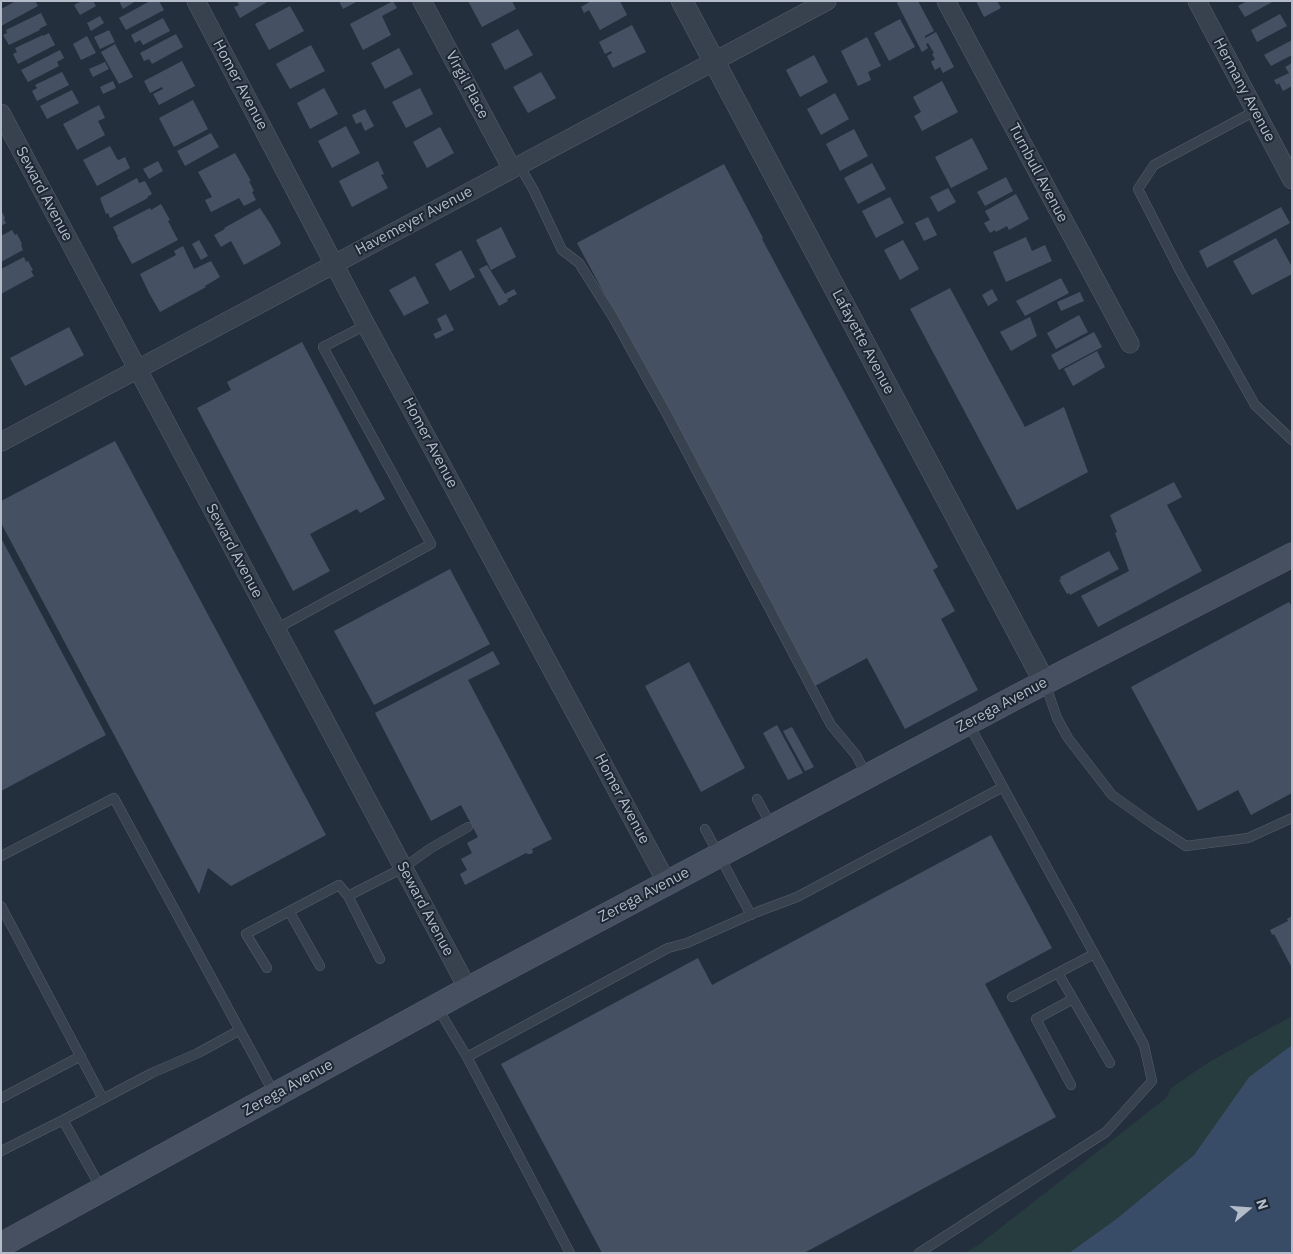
<!DOCTYPE html>
<html>
<head>
<meta charset="utf-8">
<style>
  body { margin:0 }
  #map { position:relative; width:1293px; height:1254px; overflow:hidden; background:#242f3e; font-family:"IBM Plex Sans",sans-serif }
  canvas { display:block }
  .frame { position:absolute; inset:0; border:2px solid #b4bcc9; pointer-events:none }
  .north { position:absolute; left:1223px; top:1184px; width:50px; height:50px; -webkit-text-stroke:4px #1d2633; paint-order:stroke; rotate:72deg; font-size:14px; font-weight:700; line-height:20px; text-align:center; color:#b4bcc9 }
  .north::after { content:''; display:block; margin:auto; width:18px; height:22px; background:#b4bcc9; clip-path:polygon(50% 0,100% 100%,50% 72%,0 100%) }
</style>
</head>
<body>
<div id="map">
<canvas width="1293" height="1254"></canvas>
<div class="frame"></div>
<div class="north">N</div>
</div>
<script>
const context = document.querySelector('canvas').getContext('2d');
context.lineJoin = 'round';
function fillPath(path, color) {
  context.fillStyle = color;
  context.fill(path, 'evenodd');
}
function trace(path, color, width, dash) {
  context.strokeStyle = color;
  context.lineWidth = width;
  context.lineCap = dash ? 'butt' : 'round';
  context.setLineDash(dash || []);
  context.stroke(path);
}
function label(font, color, halo, rows, align = 'center') {
  context.font = font + ' "IBM Plex Sans",sans-serif';
  context.lineWidth = 4;
  context.setLineDash([]);
  context.textBaseline = 'middle';
  context.strokeStyle = halo;
  context.fillStyle = color;
  for (const [text, x, y, turn = 0] of rows) {
    context.save();
    context.translate(x, y);
    context.rotate((+turn || 0) * Math.PI / 180);
    context.textAlign = isNaN(turn) ? turn : align;
    if (halo) context.strokeText(text, 0, 0);
    context.fillText(text, 0, 0);
    context.restore();
  }
}
const green = new Path2D(`
  M1292,1016V1045L1249,1077L1194,1155L1115,1220L1069,1253H965L980,1244L1166,1098L1171,1088L1209,1062Z`);
const water = new Path2D(`
  M1292,1045V1253H1069L1115,1220L1194,1155L1249,1077Z`);
const building = new Path2D(`
  M16,1H35L38,6L1,26V9Z
  M82,1H93L96,6L80,15L74,5Z
  M119,1H136L123,9Z
  M150,1H159L164,10L126,30L119,18Z
  M237,1H269L240,18L234,7L239,5Z
  M339,1H358L343,9Z
  M393,1L397,8L382,16L391,35L363,50L350,24Z
  M468,1H512L516,9L482,27Z
  M591,1H620L627,15L600,30L589,10L584,13L581,7Z
  M899,1H918L934,31L925,36V38L936,32L954,67L943,73L940,67L935,70L931,62L935,59L932,54L934,53L928,43L926,44L928,48L922,52L897,3Z
  M976,1H997L1001,8L984,17Z
  M1247,1H1274L1245,17L1238,6Z
  M290,6L304,31L269,50L255,24Z
  M41,13L47,25L39,29L40,30L9,45L3,35L7,33L6,30Z
  M1280,14L1287,26L1257,42L1251,30Z
  M100,16L104,23L91,31L87,23Z
  M163,18L170,31L143,45L140,40L135,43L131,35Z
  M900,19L915,47L889,61L874,33Z
  M632,25L646,52L613,68L607,56L612,53L611,51L605,54L599,42Z
  M518,29L533,55L505,70L491,44Z
  M109,30L115,42L100,49L94,37Z
  M49,33L55,45L18,64L13,54L17,52L15,48L43,35V36Z
  M176,34L183,47L152,64L149,59L144,61L140,53Z
  M87,36L96,53L81,60L73,44Z
  M867,37L881,66L868,72L871,80L858,86L841,51Z
  M1292,40V55L1271,66L1264,55Z
  M115,44L133,77L119,84L101,52Z
  M311,45L325,71L290,89L276,64Z
  M399,48L413,74L385,89L371,63Z
  M60,50L64,58L57,62L59,66L28,82L21,70Z
  M814,55L828,82L800,97L786,70Z
  M182,61L195,86L159,105L153,94L163,89L162,87L150,93L144,81Z
  M105,62L109,69L93,77L89,69Z
  M1292,63V86L1283,91L1279,83L1277,85L1274,80L1289,73L1285,67Z
  M62,72L69,85L37,101L32,91L37,88L35,85Z
  M541,72L556,98L528,113L513,87Z
  M113,81L116,88L103,94L100,87Z
  M942,81L958,112L922,131L914,116L921,112L913,97Z
  M324,88L338,114L310,129L297,103Z
  M420,88L433,114L406,128L392,102Z
  M72,90L79,103L47,119L40,106Z
  M835,93L849,119L821,135L807,109Z
  M193,100L208,129L174,147L159,118Z
  M99,105L105,118L98,121L105,135L77,150L63,124Z
  M365,109L374,126L365,131L361,122L356,124L352,115Z
  M346,126L360,153L332,168L318,141Z
  M440,127L454,153L427,168L413,142Z
  M854,129L868,156L840,171L826,144Z
  M211,133L219,147L185,166L177,151Z
  M972,138L988,169L951,188L935,157Z
  M110,146L117,159L119,160L125,157L130,168L97,186L83,160Z
  M235,153L251,181H249L254,191L252,192L256,200L244,206L239,198L211,212L205,200L212,197L198,172Z
  M158,161L163,171L149,179L143,169Z
  M378,161L384,174L381,175L388,188L352,207L339,181Z
  M872,163L886,189L858,204L844,178Z
  M724,164L763,238L762,239L938,567L933,570L955,611L941,619L978,690L905,729L867,658L815,686L577,243Z
  M1006,177L1013,191L985,206L977,192Z
  M137,178L139,183L145,181L152,194L147,197L148,198L110,218L108,213L106,214L100,198Z
  M948,188L956,202L938,212L930,197Z
  M1016,194L1029,219L1009,230L1007,226L996,232L995,230L990,233L984,223L990,220L985,211Z
  M890,197L904,223L876,238L862,211Z
  M161,204L170,220L168,221L178,240L132,264L117,237H118L113,227L150,208L151,210Z
  M1281,207L1290,223L1207,268L1199,251Z
  M260,208L271,225L281,243L280,244V245L244,265L231,241L221,247L214,235L225,229L224,228Z
  M1,210L5,218L4,219L6,223L1,226Z
  M928,217L937,235L924,241L915,223Z
  M501,227L516,257L491,270L476,240Z
  M12,230L15,235L17,234L22,244L21,245L23,250L1,262V236Z
  M1026,237L1032,251L1045,245L1052,261L1006,282L993,252Z
  M1276,238L1292,267V274L1252,295L1233,261Z
  M199,240L208,256L201,260L192,244Z
  M903,240L919,269L900,280L884,250Z
  M183,246L194,269L211,261L220,277L205,286L206,287L160,312L149,293L140,274L176,255L174,251Z
  M461,250L475,277L450,291L435,264Z
  M24,257L26,262L28,261L33,270L31,271L34,276L1,294V269Z
  M487,265L505,294L514,289L517,294L507,299L508,301L499,306L479,269Z
  M415,276L429,303L404,316L389,290Z
  M1061,278L1069,293L1025,316L1016,301Z
  M950,288L1025,427L1064,407L1088,472L1017,510L910,309Z
  M992,289L998,300L988,306L982,295Z
  M1080,292L1084,301L1061,311L1057,302Z
  M446,314L454,330L436,339L433,334L442,330L437,319Z
  M1079,315L1088,332L1056,349L1047,333Z
  M1030,317L1037,336L1011,351L1000,332Z
  M69,327L84,355L25,386L10,358Z
  M1094,332L1102,347L1059,370L1051,355Z
  M302,342L385,499L360,513L357,509L310,534L330,571L293,591L197,408L231,390L227,382Z
  M1097,351L1105,367L1073,386L1064,369Z
  M115,441L326,835L231,886L208,868L199,894L1,523V501Z
  M1174,482L1182,497L1167,505L1202,571L1098,627L1081,596L1129,571L1115,533L1117,532L1110,515Z
  M1,538L106,735L1,791Z
  M1109,551L1119,569L1070,595L1069,593L1067,594L1059,580L1061,579L1060,577Z
  M450,569L490,644L374,705L334,631Z
  M1289,602L1292,607V793L1251,815L1238,790L1198,811L1131,687Z
  M493,651L500,664L468,680L552,839L532,849L533,852L531,854H528L526,853L465,885L460,874L467,870L461,859L472,853L467,843L478,837L461,805L431,821L375,713Z
  M689,662L745,768L701,792L645,686Z
  M777,725L803,773L788,780L763,733Z
  M792,727L814,767L805,771L783,731Z
  M991,835L1052,948L985,984L1056,1117L804,1253H602L501,1064L698,958L712,985Z
  M1292,916V968L1274,934L1272,935L1270,930L1288,921L1287,919Z`);
const service = new Path2D(`
  M1255,111L1154,165L1138,189L1181,273L1255,405L1292,440
  M519,165L533,189L562,250L579,263L613,317L669,418L831,725L856,755L867,776
  M276,629L431,544L323,347L366,325
  M1045,683L1057,718L1068,738L1112,795L1154,825L1186,846L1248,838L1292,818
  M757,799L772,827
  M705,829L751,915
  M1,856L114,798L275,1095
  M1,906L103,1099
  M289,911L320,966
  M380,959L348,896L403,868L431,848L468,827
  M267,968L246,934L339,885L348,896
  M1058,973L1110,1063
  M1012,997L1094,954
  M437,1007L467,1057L570,1253
  M467,1057L668,948L687,943L757,912L797,897L1003,787
  M1071,1085L1036,1019L1073,999
  M1,1098L81,1056
  M1,1151L63,1120
  M102,1190L63,1120L152,1073L198,1053L240,1030
  M919,1253L1106,1132L1152,1081L1144,1045L968,723`);
const minor = new Path2D(`
  M196,1L366,325L667,883
  M422,1L512,169
  M946,1L1130,344
  M1197,1L1292,180
  M1,113L468,989
  M1,442L827,1`);
const tertiary = new Path2D(`
  M682,1L1045,683`);
const secondary = new Path2D(`
  M1,1245L468,989L1020,695L1292,555`);
const streetNames = [
  ["Homer Avenue",240,85,62],
  ["Virgil Place",467,85,62],
  ["Hermany Avenue",1244,90,62],
  ["Turnbull Avenue",1038,173,62],
  ["Seward Avenue",44,194,62],
  ["Havemeyer Avenue",414,221,-28],
  ["Lafayette Avenue",863,342,62],
  ["Homer Avenue",430,443,62],
  ["Seward Avenue",234,551,62],
  ["Zerega Avenue",1002,705,-28],
  ["Homer Avenue",622,799,62],
  ["Zerega Avenue",644,895,-28],
  ["Seward Avenue",425,909,62],
  ["Zerega Avenue",288,1088,-29]
];
fillPath(green, '#263c3f');
fillPath(water, '#394c67');
fillPath(building, '#455162');
trace(service, '#565f6c', 10);
trace(minor, '#565f6c', 19);
trace(tertiary, '#565f6c', 22);
trace(secondary, '#565f6c', 25);
trace(service, '#38414e', 9);
trace(minor, '#38414e', 18);
trace(tertiary, '#38414e', 21);
trace(secondary, '#465061', 24);
label('15px', '#b4bcc9', '#1d2633', streetNames);
</script>
</body>
</html>
